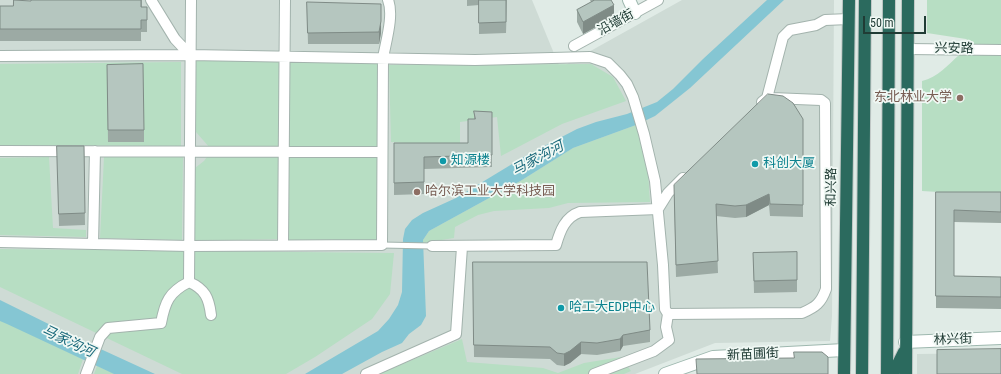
<!DOCTYPE html>
<html>
<head>
<meta charset="utf-8">
<style>
  body { margin:0 }
  #map { position:relative; width:1001px; height:374px; overflow:hidden; background:#e0ebe6; font-family:"Roboto Condensed",sans-serif }
  canvas { display:block }
  .scale { position:absolute; left:863px; top:16px; width:63px; height:18px; box-sizing:border-box; border:2px solid #203c35; border-top:0; padding-left:5px; font-size:12px; line-height:14px; white-space:nowrap; color:#203c35; -webkit-text-stroke:3px #f0f8f4; paint-order:stroke }
</style>
</head>
<body>
<div id="map">
<canvas width="1001" height="374"></canvas>
<div class="scale">50 m</div>
</div>
<script>
const context = document.querySelector('canvas').getContext('2d');
context.lineJoin = 'round';
function fillPath(path, color) {
  context.fillStyle = color;
  context.fill(path, 'evenodd');
}
function trace(path, color, width, dash) {
  context.strokeStyle = color;
  context.lineWidth = width;
  context.lineCap = dash ? 'butt' : 'round';
  context.setLineDash(dash || []);
  context.stroke(path);
}
function label(font, color, halo, rows, align = 'center') {
  context.font = font + ' "Roboto Condensed","Noto Sans SC",sans-serif';
  context.lineWidth = 3.5;
  context.setLineDash([]);
  context.textBaseline = 'middle';
  context.strokeStyle = halo;
  context.fillStyle = color;
  for (const [text, x, y, turn = 0] of rows) {
    context.save();
    context.translate(x, y);
    context.rotate((+turn || 0) * Math.PI / 180);
    context.textAlign = isNaN(turn) ? turn : align;
    if (halo) context.strokeText(text, 0, 0);
    context.fillText(text, 0, 0);
    context.restore();
  }
}
const built = new Path2D(`
  M0,0H532L560,68L682,0H834L832,316L830,341L715,343L635,374H0Z
  M1001,353V374H917V354Z`);
const green = new Path2D(`
  M927,0H1001V45H976L966,39L927,33Z
  M959,55H1001V193H955L922,191V81C938,77 948,65 959,55Z
  M193,58L282,60V147L210,148L196,132Z
  M289,61H379L378,149H288Z
  M181,62V146L0,145V64Z
  M591,64L613,77L626,101L562,124L501,156L497,117L460,122V147L391,142L389,65Z
  M636,125L648,171L650,202L568,203L549,208L494,211L478,215L455,227L454,238L423,243V240L429,231L522,180L573,148Z
  M209,154L281,155L279,239L195,241V168L204,161Z
  M288,155L378,156V240L286,242Z
  M183,156L182,240L100,238L104,157Z
  M49,157L53,228L86,230V237L0,235V158Z
  M0,249L394,253L390,294L372,319L315,357L286,374H182L0,287Z
  M0,320L83,359L78,374H0Z
  M462,339L467,362L543,368L558,373L584,363L621,357L631,371L624,374H379Z
  M97,366L115,374H94Z`);
const water = new Path2D(`
  M767,0H784L690,88L655,116L636,125L573,148L522,180L429,231L423,240L426,316L421,325L409,334L402,343L382,352L342,374H305L378,331L389,319L398,305L402,292L403,239L405,229L412,220L423,213L456,198L527,155L577,129L596,122L627,114L657,102L673,89L703,59Z
  M0,300L81,340L155,374H114L7,324L0,321Z`);
const lane = new Path2D(`
  M382,245L432,246`);
const street = new Path2D(`
  M151,0L175,39L190,55
  M574,46L658,0
  M907,49L1001,50
  M0,56L190,55L475,60L590,57L608,63L620,75L627,84L633,97L644,134L655,181L663,265L665,309L668,314L802,313C816,307 821,303 826,289L825,103L821,100L772,98
  M762,102L767,98L783,37L790,30L816,25L825,20L849,19
  M0,151L382,152
  M0,242L189,246L382,245L383,58C386,41 394,15 388,0
  M93,244L95,151
  M283,245L285,0
  M432,246L556,245C560,231 565,217 580,212L658,209L668,193L683,178
  M189,282L191,0
  M86,374L100,337L108,328L161,323C165,302 169,292 189,282C205,289 209,298 211,315
  M366,374L456,334L462,247
  M594,374L654,351L669,340L666,327L668,314`);
const secondary = new Path2D(`
  M629,0L635,13
  M905,342L1001,338
  M665,374L713,357L844,350`);
const highway = new Path2D(`
  M844,374L849,0
  M862,374L865,0
  M887,374L889,0
  M893,374L904,352
  M906,374L908,0`);
const wall = new Path2D(`
  M31,0H142V7L147,20V32H141V41H0V6H13L31,1Z
  M467,0H507L506,33L479,34V5L467,6Z
  M590,0H611L614,17L583,34L577,22V10L591,2Z
  M307,2L381,33L379,44H308Z
  M107,65L144,130V142H108Z
  M474,111L492,112V167L424,169V194L394,195V143H468L474,119Z
  M803,119V217L770,216L769,205L746,217L735,218L716,216L718,273L676,277L674,197Z
  M57,146H84L85,225L59,226Z
  M936,192H1001V223L954,222V276L1001,277V309L936,308Z
  M797,252V292L754,293L753,253Z
  M473,262L650,330V342L623,346L620,351L597,355L581,354L570,363L564,366L557,365L550,359L474,357Z`);
const shadedWall = new Path2D(`
  M614,5V17L583,34V22Z
  M381,21V33L379,44V32Z
  M769,194V205L746,217V205Z
  M623,335V346L620,351V339Z
  M581,342V354L570,363L564,366V354Z`);
const building = new Path2D(`
  M14,0L31,1V0H141V7H147V20H141V29H0V6H13Z
  M479,0H506V22L479,23Z
  M595,0H611L614,5L583,22L577,10Z
  M307,2L381,4V21L379,32L308,33Z
  M143,64L144,130H108L107,65Z
  M768,94L783,96L793,103L803,119V205L770,204L769,194L746,205L735,206L716,204L718,261L676,265L674,185Z
  M474,111L492,112V155L424,157V182L394,183V143H468V119H475Z
  M57,146H84L85,213L59,214Z
  M936,192H1001V212L954,210V276L1001,277V297L936,296Z
  M797,252V280L754,281L753,253Z
  M473,262H647L650,330L623,335L620,339L597,343L581,342L570,351L564,354L557,353L550,347L474,345Z
  M1001,349V374H937V350Z
  M794,352H822L828,357V374H697L696,359L794,358Z`);
const markers = [
  [960,98,4,"#8d6e63"],
  [443,161,4,"#0f9aa8"],
  [755,164,4,"#0f9aa8"],
  [417,192,4,"#8d6e63"],
  [561,308,4,"#0f9aa8"]
];
const streetNames = [
  ["沿墙街",616,23,-29],
  ["兴安路",954,49,1],
  ["和兴路",832,187,-89],
  ["林兴街",953,340,-2],
  ["新苗圃街",753,355,-3]
];
const educationNames = [
  ["东北林业大学",952,98],
  ["哈尔滨工业大学科技园",425,192,"left"]
];
const cultureNames = [
  ["知源楼",451,161],
  ["科创大厦",763,164],
  ["哈工大EDP中心",569,308]
];
const waterNames = [
  ["马家沟河",538,159,-28],
  ["马家沟河",68,342,25]
];
fillPath(built, '#cedbd5');
fillPath(green, '#b7dec3');
fillPath(water, '#85c6d3');
trace(lane, '#a3b3ad', 7);
trace(street, '#a3b3ad', 12);
trace(secondary, '#9eb8af', 14);
trace(highway, '#c1c8c6', 14);
trace(lane, '#fff', 5);
trace(street, '#fff', 10);
trace(secondary, '#fff', 12);
trace(highway, '#2b6a5e', 12);
fillPath(wall, '#9caaa4');
fillPath(shadedWall, '#7f8b86');
fillPath(building, '#b5c6bf');
trace(building, '#7f8b86', 1);
for (const [x, y, r, color] of markers) {
  const dot = new Path2D();
  dot.arc(x, y, r, 0, 2 * Math.PI);
  context.fillStyle = color;
  context.fill(dot);
  trace(dot, '#f0f8f4', 1.5);
}
label('13px', '#203c35', '#f0f8f4', streetNames);
label('13px', '#785e54', '#f0f8f4', educationNames, 'right');
label('13px', '#0d838f', '#f0f8f4', cultureNames, 'left');
label('italic 14px', '#18687a', '#f0f8f4', waterNames);
</script>
</body>
</html>
